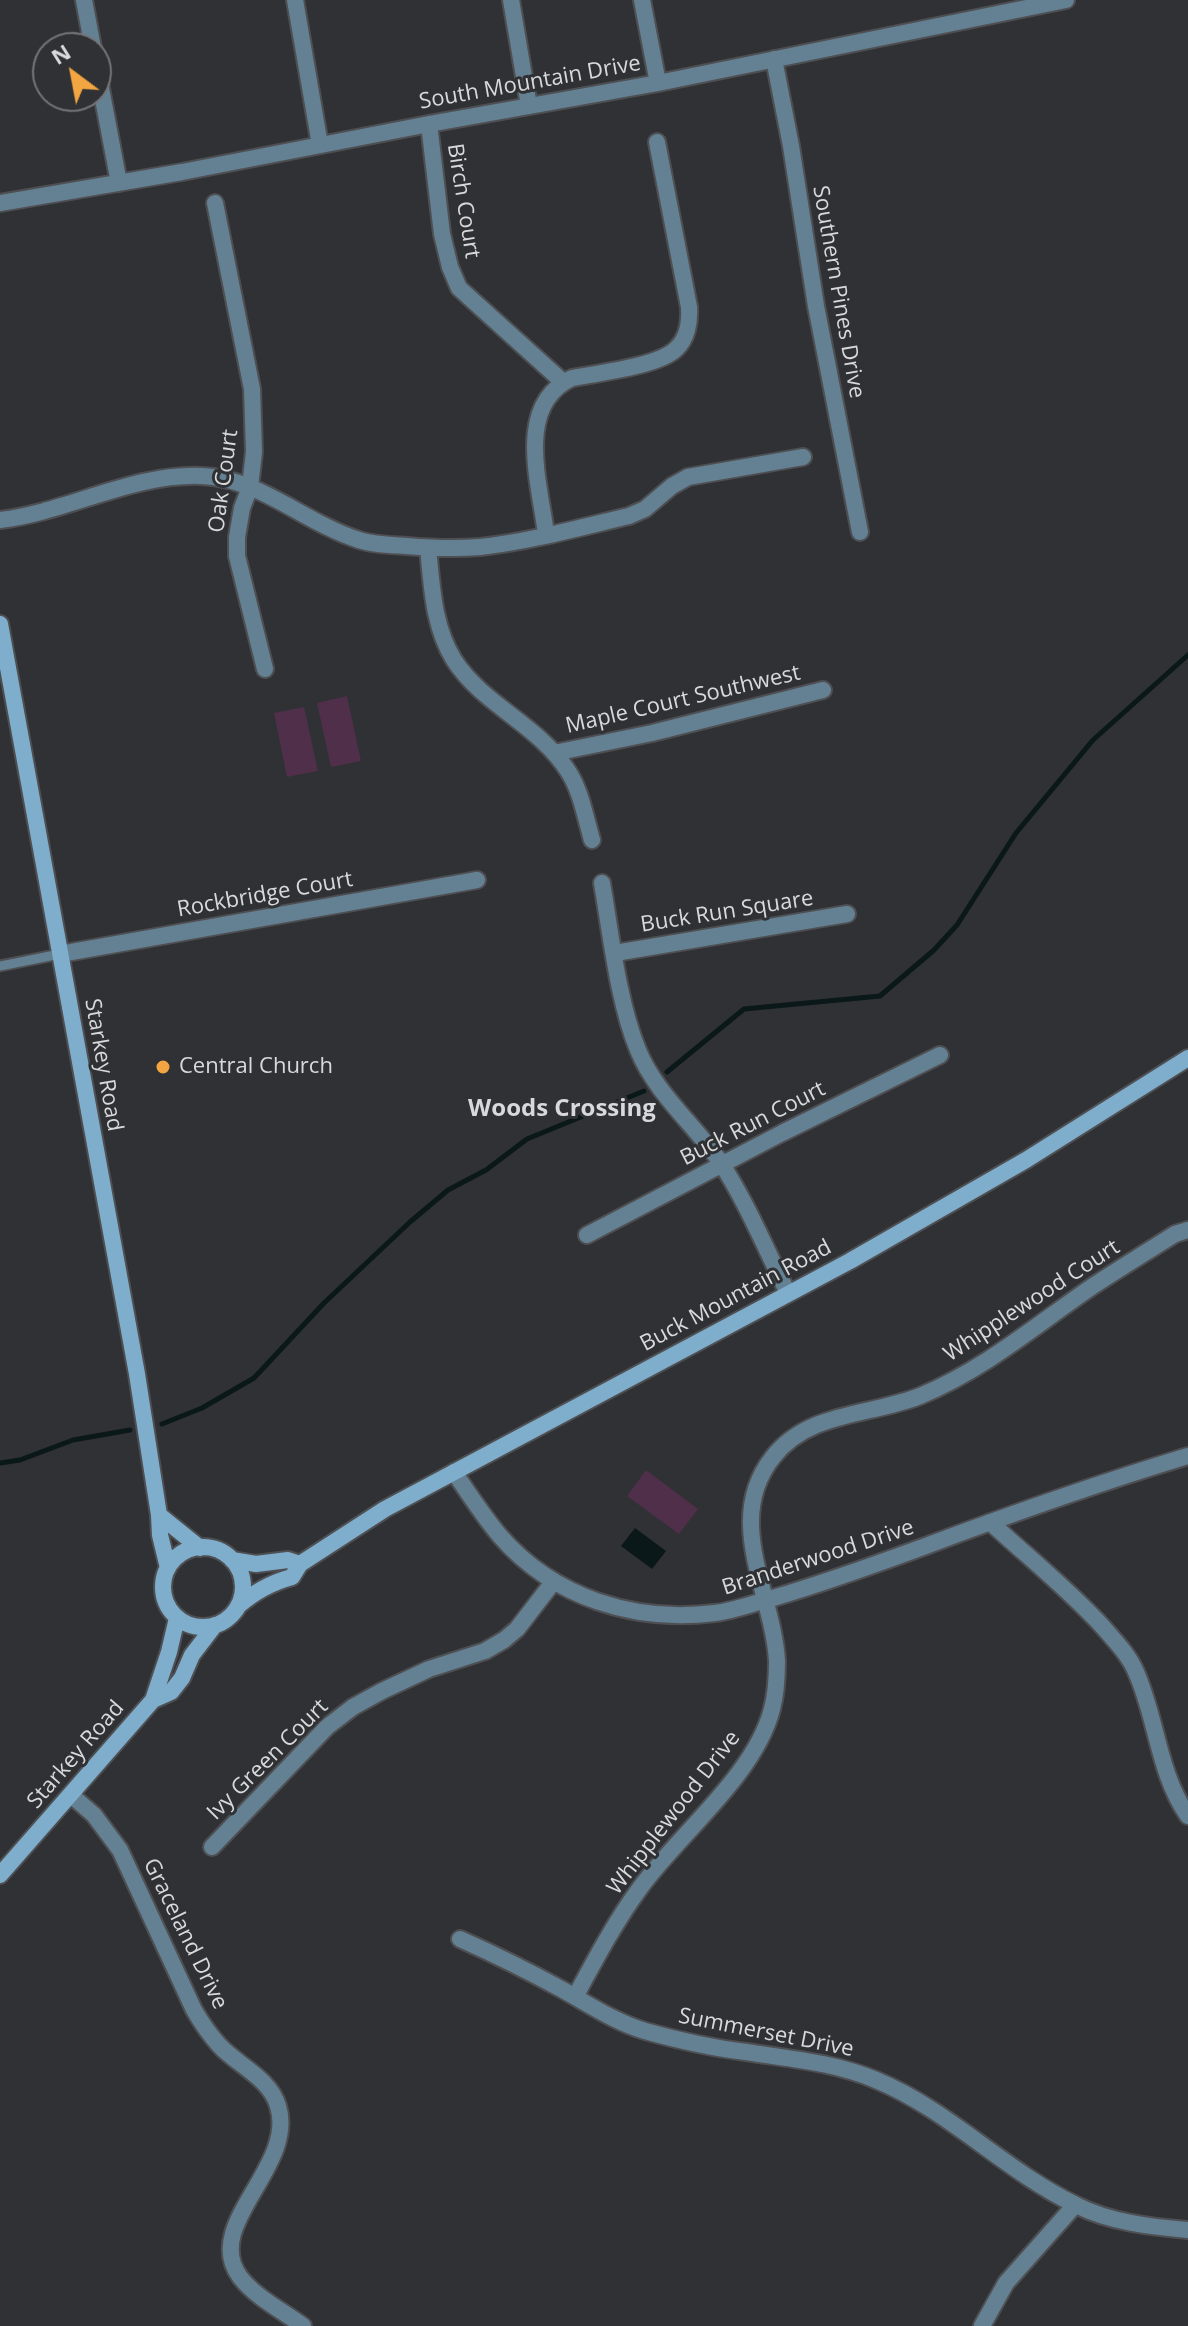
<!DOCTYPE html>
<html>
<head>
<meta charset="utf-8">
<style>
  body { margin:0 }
  #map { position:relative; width:1188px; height:2326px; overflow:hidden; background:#303134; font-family:"Open Sans",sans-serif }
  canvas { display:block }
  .north { position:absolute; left:32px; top:32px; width:80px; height:80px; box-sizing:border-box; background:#303134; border:2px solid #737477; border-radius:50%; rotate:328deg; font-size:22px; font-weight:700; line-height:32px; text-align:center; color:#d8d9db }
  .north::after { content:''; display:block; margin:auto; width:28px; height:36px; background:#f2a541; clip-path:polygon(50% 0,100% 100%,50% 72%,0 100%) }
</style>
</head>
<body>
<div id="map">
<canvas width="1188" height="2326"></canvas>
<div class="north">N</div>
</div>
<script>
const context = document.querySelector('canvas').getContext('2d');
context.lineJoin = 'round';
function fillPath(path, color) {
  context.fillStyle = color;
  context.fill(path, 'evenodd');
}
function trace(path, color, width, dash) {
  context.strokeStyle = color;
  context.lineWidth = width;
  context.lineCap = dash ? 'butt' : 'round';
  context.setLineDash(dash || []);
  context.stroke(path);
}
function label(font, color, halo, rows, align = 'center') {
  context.font = font + ' "Open Sans",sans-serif';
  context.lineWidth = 6;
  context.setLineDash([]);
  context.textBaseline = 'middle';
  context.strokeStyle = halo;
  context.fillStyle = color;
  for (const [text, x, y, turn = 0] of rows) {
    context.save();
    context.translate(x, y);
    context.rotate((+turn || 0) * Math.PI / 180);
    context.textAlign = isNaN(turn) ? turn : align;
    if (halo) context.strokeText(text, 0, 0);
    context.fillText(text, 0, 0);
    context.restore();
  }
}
const green = new Path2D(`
  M347,696L361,761L331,767L317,703Z
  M304,707L318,771L287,777L274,713Z
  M646,1470L698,1509L679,1534L627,1496Z`);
const water = new Path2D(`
  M635,1528L666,1551L652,1569L621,1546Z`);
const stream = new Path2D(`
  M667,1072L744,1009L880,996L934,950L957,925L1016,833L1093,740L1188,655
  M162,1424L202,1408L254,1378L324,1303L410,1222L448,1190L486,1170L527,1139L644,1091
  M0,1463L20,1460L73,1440L130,1430`);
const lane = new Path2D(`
  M0,966L60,954`);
const street = new Path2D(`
  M84,0L93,48
  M295,0L320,145
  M511,0L529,106
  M642,0L658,83
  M774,59L791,146L816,306L860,532
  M96,62L119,183
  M429,124L442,234L450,267L459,288L563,382
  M0,203L182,172L429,124L658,83L1066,0
  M215,203L252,389L254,452L250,487L242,508L237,537V556L265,669
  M0,520C68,512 132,473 202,476C259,478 305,523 359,540C374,545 391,545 407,546C431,548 456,549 480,547C528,542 582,527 629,516L645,509L672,486L688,477L803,457
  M546,534C540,484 514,405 572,378C598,373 659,366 676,349C687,339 690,322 689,307L657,142
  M428,548C432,586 433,626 454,660C483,705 539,725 568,771C581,791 585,816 592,840
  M554,753L652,733L823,690
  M602,883C611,934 618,1002 638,1050C656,1094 694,1124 721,1163C747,1203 766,1250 788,1293
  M615,953L847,914
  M60,954L477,880
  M587,1235L782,1133L940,1055
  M454,1472C469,1494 483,1516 500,1536C554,1598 635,1623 715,1613C734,1611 754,1603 773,1598C824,1583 874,1565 923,1547C1011,1514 1099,1483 1188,1456
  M990,1522C1028,1557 1068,1589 1103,1627C1115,1641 1129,1655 1136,1672C1157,1719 1158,1773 1188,1816
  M71,1795L94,1815L120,1850L194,2010C201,2022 209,2034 219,2045C237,2065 270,2078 278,2106C297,2167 201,2225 240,2277C255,2297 283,2311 303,2326
  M212,1847L327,1727L353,1707L382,1691L429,1669L485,1651L504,1640L517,1629L554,1581
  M460,1939C496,1955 530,1972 563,1990C590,2005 615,2022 645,2031C677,2040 712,2048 746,2052C790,2059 833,2062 876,2080C949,2110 1005,2171 1076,2205C1109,2222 1151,2227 1188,2230
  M575,1997C595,1960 615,1922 640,1888C680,1833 755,1775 772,1709C776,1694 777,1677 777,1661C773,1593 723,1520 773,1457C809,1411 870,1416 920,1396C985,1369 1036,1325 1093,1286C1120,1268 1148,1251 1175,1234L1188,1230
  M982,2326L1006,2283L1075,2205`);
const secondary = new Path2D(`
  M0,624L137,1374L159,1515L160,1535L168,1568
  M159,1515L200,1548
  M163 1587a40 40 0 1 1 80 0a40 40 0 1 1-80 0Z
  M232,1560L256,1564L288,1560L300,1564
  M238,1606C255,1592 270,1583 292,1577L300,1564L385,1509L850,1261L1026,1160L1188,1058
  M153,1700L171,1692L182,1678L192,1655L215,1625
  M0,1875L153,1700L169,1652L177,1618`);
const markers = [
  [163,1067,8,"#f2a541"]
];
const streetNames = [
  ["South Mountain Drive",530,83,-10],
  ["Birch Court",463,201,81],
  ["Southern Pines Drive",838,292,80],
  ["Oak Court",224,481,-82],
  ["Maple Court Southwest",683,700,-13],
  ["Rockbridge Court",265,895,-10],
  ["Buck Run Square",727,912,-9],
  ["Starkey Road",103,1065,80],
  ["Buck Run Court",753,1124,-27],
  ["Buck Mountain Road",736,1296,-28],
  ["Whipplewood Court",1032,1301,-33],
  ["Branderwood Drive",818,1558,-18],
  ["Starkey Road",76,1755,-49],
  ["Ivy Green Court",268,1760,-45],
  ["Whipplewood Drive",674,1813,-52],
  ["Graceland Drive",185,1934,64],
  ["Summerset Drive",766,2033,11]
];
const poiNames = [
  ["Central Church",179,1067]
];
const neighbourhoodNames = [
  ["Woods Crossing",562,1109]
];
fillPath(green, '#4f2f4a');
fillPath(water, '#0a181a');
trace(stream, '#0a181a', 5);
trace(lane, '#4e4f52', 13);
trace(street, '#4e4f52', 20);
trace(secondary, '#4e4f52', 20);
trace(lane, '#648194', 9);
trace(street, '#648194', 16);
trace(secondary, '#7faecd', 16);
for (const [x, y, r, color] of markers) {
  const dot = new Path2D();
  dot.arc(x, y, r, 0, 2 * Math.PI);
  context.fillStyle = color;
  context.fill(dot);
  trace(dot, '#303134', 3);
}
label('22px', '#d8d9db', '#303134', streetNames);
label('22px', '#d8d9db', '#303134', poiNames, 'left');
label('bold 24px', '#d8d9db', '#303134', neighbourhoodNames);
</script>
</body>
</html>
